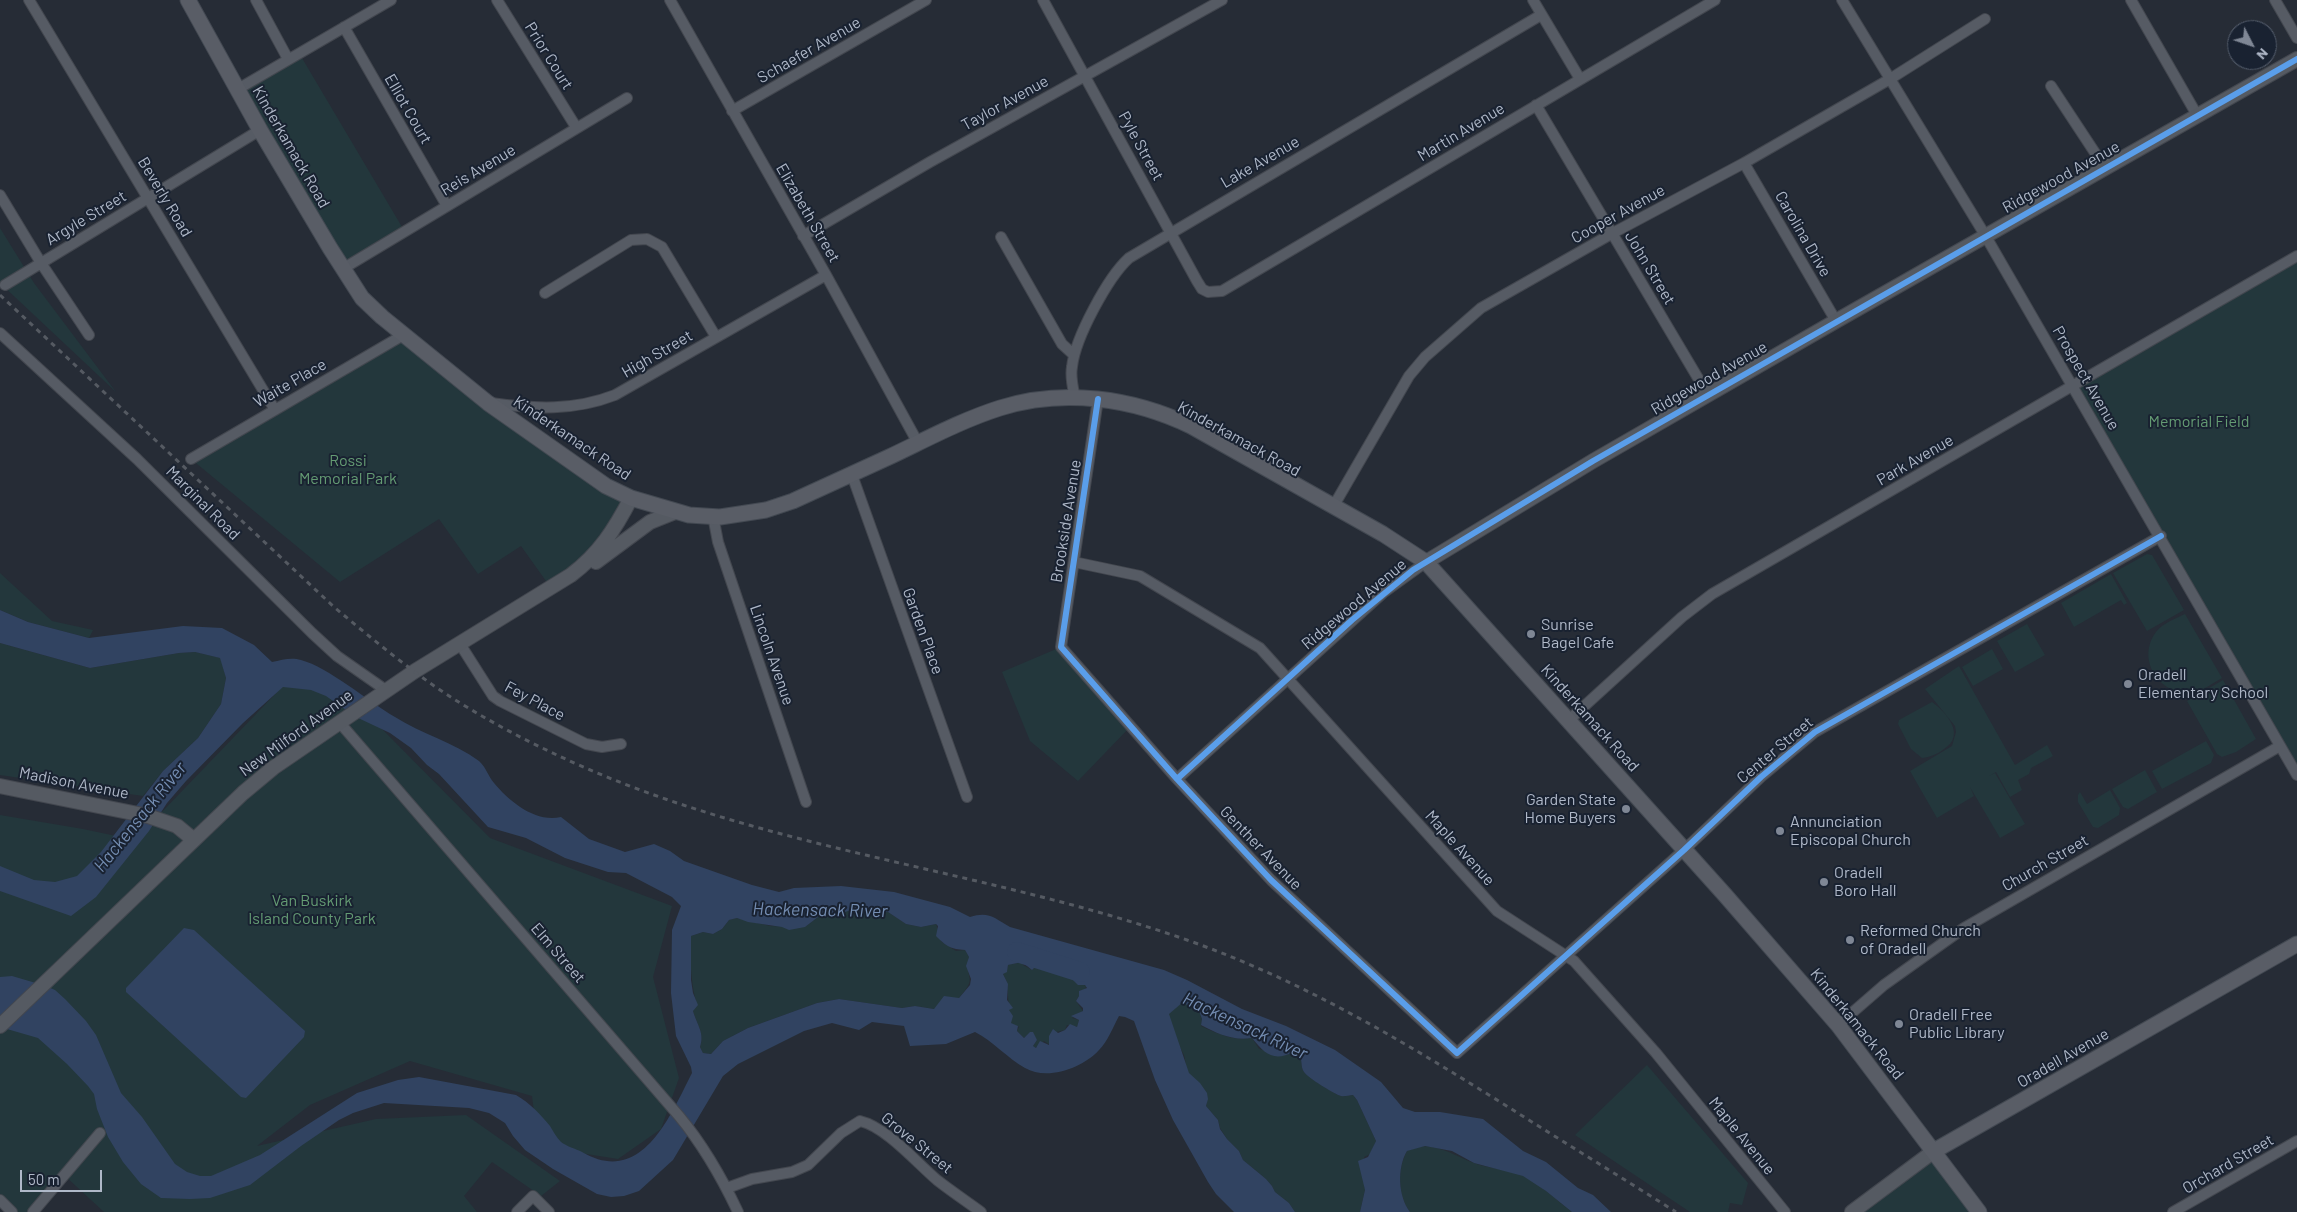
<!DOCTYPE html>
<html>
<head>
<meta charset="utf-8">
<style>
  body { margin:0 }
  #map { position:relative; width:2297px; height:1212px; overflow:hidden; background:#262c36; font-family:Barlow,sans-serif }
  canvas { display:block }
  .north { position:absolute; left:2227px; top:20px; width:50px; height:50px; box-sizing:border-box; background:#192231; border:1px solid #555e6d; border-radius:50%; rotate:131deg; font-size:14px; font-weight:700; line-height:20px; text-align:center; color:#afb8c8 }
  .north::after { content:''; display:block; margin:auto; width:18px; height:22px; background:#7f8795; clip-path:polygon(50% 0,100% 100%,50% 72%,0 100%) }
  .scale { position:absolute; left:20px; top:1170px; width:82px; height:22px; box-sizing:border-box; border:2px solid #afb8c8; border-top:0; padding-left:6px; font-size:15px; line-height:18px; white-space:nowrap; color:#afb8c8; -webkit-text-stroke:4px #192231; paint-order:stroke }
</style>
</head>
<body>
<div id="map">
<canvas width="2297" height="1212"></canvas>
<div class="north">N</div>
<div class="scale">50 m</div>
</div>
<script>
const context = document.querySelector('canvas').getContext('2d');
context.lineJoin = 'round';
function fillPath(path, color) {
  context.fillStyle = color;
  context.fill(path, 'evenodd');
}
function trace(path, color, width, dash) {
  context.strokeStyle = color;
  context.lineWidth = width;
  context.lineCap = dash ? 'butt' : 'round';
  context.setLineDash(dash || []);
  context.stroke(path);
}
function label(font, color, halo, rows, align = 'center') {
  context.font = font + ' Barlow,sans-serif';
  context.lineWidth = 4;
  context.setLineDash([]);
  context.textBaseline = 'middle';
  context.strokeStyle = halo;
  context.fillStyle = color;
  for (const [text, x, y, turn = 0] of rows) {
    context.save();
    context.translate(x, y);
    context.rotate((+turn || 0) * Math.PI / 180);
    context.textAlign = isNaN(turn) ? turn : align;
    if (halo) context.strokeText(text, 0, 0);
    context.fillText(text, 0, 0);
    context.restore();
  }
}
const green = new Path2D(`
  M299,53L405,232L344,268L238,89Z
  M0,228L34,283L116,392L0,283Z
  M2297,256V775L2073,387Z
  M405,334L631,498L619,522L551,588L521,546L478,574L439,519L340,582L191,459Z
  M2147,554L2152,555L2184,610L2147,631L2113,573Z
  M0,573L52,621L93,630L89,638L28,622L0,610Z
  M2111,574L2127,603L2124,605L2121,600L2074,627L2061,603Z
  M2185,614L2222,678C2213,683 2204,690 2194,692C2161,698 2135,660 2156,632C2163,623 2175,619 2185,614Z
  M2027,624L2045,655L2015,672L1997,641Z
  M0,643L90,668L179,653L195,652L221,658L226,678L221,704L198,738L163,771L143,796L0,775Z
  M1061,647L1131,726L1078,781L1030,741L1002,672Z
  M1992,649L2003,669L1973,686L1962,667Z
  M1959,666L2015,765L2047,745L2053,756L2031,768L2029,774L2018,780L2022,790L2010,797L1996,772L1989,776L1995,773L2025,824L2000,838L1970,787L1974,796L1937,818L1910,771L1952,746L1956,732L1955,726L1925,689Z
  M2223,680L2256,739L2236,752L2222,757L2217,754L2187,701Z
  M314,686L380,727L490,838L672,906L653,977L679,1078L661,1129L618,1159L555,1149L535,1120L532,1096L410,1061L310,1105L257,1146L376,1119L466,1115L560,1181L541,1196L492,1162L464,1196L477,1212H104L64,1175L31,1212H14L0,1200V815L83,829L135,840L282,687Z
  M1932,702C1947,713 1966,735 1944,749C1938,754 1930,757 1922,758L1911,749L1898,724L1899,720Z
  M2206,741L2214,755L2211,763L2162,789L2152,771Z
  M2145,770L2157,792L2128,809L2123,807L2112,789Z
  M2110,790L2120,808L2119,815L2098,828L2093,827L2078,802V795L2080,792L2087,804Z
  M851,910L888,912L906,924L921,927L936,924L942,942L956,951L965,950L969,957C964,981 979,975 959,998H953L934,1009L915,1006L902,1008L839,999L817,1003L748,1028L723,1041L711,1054L703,1053L700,1047C705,1033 697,1025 693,1011L696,1000C692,990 688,946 691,936L703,932L713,934L722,929L729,920L737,918L770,926L805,927L822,914Z
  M1049,960L1062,973L1086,986L1085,990L1079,991V996L1076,1001L1083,1011L1072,1018L1079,1020L1077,1027L1067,1025L1065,1030L1052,1033L1050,1045L1044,1041L1035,1048L1033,1046L1037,1040L1030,1033L1024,1038L1017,1031L1019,1027L1010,1023L1007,982L1003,974L1007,971L1008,965L1022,962L1023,965L1032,970L1041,961Z
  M1183,1001L1191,1008L1199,1011L1202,1019L1201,1026C1218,1034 1233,1041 1252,1038L1259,1049L1287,1055L1294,1052C1305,1056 1299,1064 1304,1072C1309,1078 1334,1094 1341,1096C1345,1097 1350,1095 1353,1095L1357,1100L1376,1141L1370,1154L1364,1157L1365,1190L1360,1212H1295L1289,1203L1275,1192L1272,1186L1266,1179L1243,1160L1239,1151L1227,1139L1220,1128L1218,1120L1206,1106C1211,1089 1197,1086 1189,1074C1185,1068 1186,1061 1184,1055C1182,1050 1178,1046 1177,1041C1173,1032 1171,1023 1168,1014Z
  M1647,1065L1748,1183L1742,1205L1730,1203L1728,1212H1690L1575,1135Z
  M1419,1146C1441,1145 1455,1156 1474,1163C1490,1169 1507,1169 1522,1175C1541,1184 1556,1200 1572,1212H1410C1398,1196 1397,1169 1407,1151Z
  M1934,1151L1979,1212H1853Z`);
const water = new Path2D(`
  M0,610L28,622L89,638L183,626L222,628L254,645L272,662C282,660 291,657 301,660C328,667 369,702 395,717C422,734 453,742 479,761C486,767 488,776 494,783C509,801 535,823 561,817L589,839L625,852L654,844L670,851L684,861L752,885L779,892L794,888L841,886L894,892L950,907L970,917C989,911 994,918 1010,927L1164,970L1187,980L1242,1009L1286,1026L1335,1050L1381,1082L1403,1108L1415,1112H1440L1483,1119L1523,1151L1546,1162L1578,1188L1593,1195L1611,1212H1572L1546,1191L1523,1176L1474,1163L1452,1151L1425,1146L1407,1151C1397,1168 1398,1196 1410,1212H1360L1365,1190L1358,1161L1368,1157L1376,1141L1357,1100L1353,1095C1350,1095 1344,1097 1341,1096C1334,1094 1308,1078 1304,1072C1299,1064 1305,1056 1294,1052C1273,1062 1265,1054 1252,1038C1233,1041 1218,1034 1201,1025L1202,1019L1199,1011L1191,1008L1183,1002L1169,1014L1189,1073L1200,1083L1207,1093L1208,1099L1206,1106L1218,1120L1220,1129L1227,1139L1239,1151L1243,1160L1266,1179L1272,1186L1275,1192L1289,1203L1295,1212H1234L1216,1194L1208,1182L1173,1120L1155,1080L1134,1021L1125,1017L1119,1016C1113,1027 1108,1041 1099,1050C1083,1068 1047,1081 1025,1068C1007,1058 993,1041 975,1032L946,1044L910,1046L904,1026L872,1022L859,1030L832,1023L804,1031L738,1064L723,1076L673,1160L639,1191L624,1196L611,1197L597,1194L553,1169L525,1150L513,1136L505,1123L489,1113L469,1108L384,1103L353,1113L339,1120L301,1146L250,1185L210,1198L190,1199L161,1198L141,1184L123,1162L108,1137L97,1109L94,1094L88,1086L67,1064L38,1038L0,1027V977L12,976L46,986L55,990L65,999L86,1021L96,1035L121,1093L142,1117L175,1164L187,1172L200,1176H211L260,1155L357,1093L398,1080L419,1077L516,1095C530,1103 540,1114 550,1126C553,1131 557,1138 561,1142C566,1146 576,1149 582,1152C642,1187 670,1116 692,1073L691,1067L676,1036L671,993L672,930L681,906L672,897L626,873L608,872L565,858L526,838L488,827L439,774L427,765L411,748L390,733L356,717L326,696L311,690L283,687L243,723L186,781L167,803L149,831L96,897L71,916L0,891V866L34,880L55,882L77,876L101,852L163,771L198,738L221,704L226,678L220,658L195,652L179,653L90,668L0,643ZM851,910L888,912L906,924L921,927L936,924L938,926L936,936C947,947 951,949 965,950L969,957L966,966L971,979L970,985L959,998L944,996L934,1009L915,1006L902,1008L839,999L817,1003L748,1028L723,1041L711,1054L703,1053L700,1047C705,1033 697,1025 693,1011L698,1005L693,993L691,980V936L703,932L713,934L722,929L729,920L737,918L748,922L782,927L789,930L805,927L822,914L835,913L842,916L845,912ZM1049,960L1060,972L1068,975L1078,985H1085L1087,988L1079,991V996L1076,1001L1083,1008V1011L1071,1016L1079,1020L1077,1027L1070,1024L1065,1030L1058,1033L1053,1029L1049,1036V1045L1040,1041L1036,1048L1033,1046L1037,1040L1033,1032H1030L1024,1038L1017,1031L1018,1026L1011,1023L1013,1016L1009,1010L1013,1008L1007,1000L1008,984L1003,974L1007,972L1008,965L1022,962L1032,970L1041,961Z
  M184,928L194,930L305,1031L304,1037L246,1098L241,1097L126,992V988Z`);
const river = new Path2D(`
  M1017,952L1080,972`);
const street = new Path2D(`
  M29,0L275,410
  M256,0L288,59
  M497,0L576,127
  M670,0L826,275L918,443
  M1043,0L1197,281L1202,289L1208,292L1222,291L1715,0
  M1533,0L1580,79
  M1842,0L1985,235L2297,775
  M2131,0L2197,115
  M2275,0L2297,38
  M344,27L447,206
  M2051,86L2105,168
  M238,89L391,0
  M1536,105L1708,395
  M732,111L926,0
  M1744,163L1836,321
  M0,195L41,263L89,335
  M803,236L930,162L1222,0
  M1001,237L1062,344L1074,355
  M344,268L627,98
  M5,285L260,130
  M545,293L631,240L647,239L662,247L716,337
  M0,333L137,459L312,633L337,656L387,691
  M1075,398C1073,388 1070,377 1072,367C1075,338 1108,277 1129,258L1541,15
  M1098,399L1061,647L1177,779L1271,880L1457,1053L1684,850L1761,777L1815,732L2161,536
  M491,403C535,409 574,411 615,395L826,275
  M191,459L405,334
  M852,475L967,797
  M1333,507L1409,376L1425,357L1481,308L1613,233L1744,163L1890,79L1985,19
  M713,516L718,542L806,802
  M1074,562L1140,576L1260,648L1497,911L1574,961L1656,1053L1785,1212
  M460,644L493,696L500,701L586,744L602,747L621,744
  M1569,720L1682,617L1712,594L2297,256
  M340,723L679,1116C703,1145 722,1178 738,1212
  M1177,779L1383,593L1426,562
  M1838,1025L1884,985L1964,928L2280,746
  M727,1188L752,1179L792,1172L808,1165L841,1133L860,1121C886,1127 916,1162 937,1180C951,1191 966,1201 981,1212
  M0,1200L12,1212
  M33,1212L100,1133
  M517,1212L533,1196L549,1212
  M2173,1212L2297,1141`);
const secondary = new Path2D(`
  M596,562L650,522L675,512
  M1426,562L1593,461L1836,321L2297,59
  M0,786L148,816L177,826L194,840
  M0,1026L243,793L273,768L415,671L571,575C599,554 615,529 631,498
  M1852,1212L1934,1151`);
const primary = new Path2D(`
  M188,0L260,130L330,248L362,298L382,317L488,403L606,486L631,498L689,515L720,517L766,510L793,501C825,486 857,472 889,457C925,440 962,420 1000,408C1063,388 1133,398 1191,426L1383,534L1426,562L1725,895L1838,1025L1979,1212
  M1934,1151L2297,944`);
const rail = new Path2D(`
  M0,295L334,607C370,637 407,668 446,694C509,735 584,770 654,795C828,857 1013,879 1187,940C1303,981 1401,1040 1505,1105C1562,1141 1619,1176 1676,1212`);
const cycleway = new Path2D(`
  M1098,399L1061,647L1177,779L1271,880L1457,1053L1684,850L1761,777L1815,732L2161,536
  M1177,779L1352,620L1413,570L1593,461L2297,59`);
const markers = [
  [1531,634,5,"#7f8795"],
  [2128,684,5,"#7f8795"],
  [1626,809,5,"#7f8795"],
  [1780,831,5,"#7f8795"],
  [1824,882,5,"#7f8795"],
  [1850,940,5,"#7f8795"],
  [1899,1024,5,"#7f8795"]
];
const streetNames = [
  ["Schaefer Avenue",809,50,-30],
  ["Prior Court",549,56,58],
  ["Taylor Avenue",1005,103,-29],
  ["Elliot Court",408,109,60],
  ["Martin Avenue",1461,132,-31],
  ["Pyle Street",1141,146,61],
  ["Kinderkamack Road",291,147,60],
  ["Lake Avenue",1260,162,-30],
  ["Reis Avenue",478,170,-31],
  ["Ridgewood Avenue",2061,177,-29],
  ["Beverly Road",165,197,59],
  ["Elizabeth Street",808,213,60],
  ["Cooper Avenue",1618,214,-29],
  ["Argyle Street",86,218,-31],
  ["Carolina Drive",1803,234,60],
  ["John Street",1650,268,59],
  ["High Street",657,354,-30],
  ["Ridgewood Avenue",1709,378,-30],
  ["Prospect Avenue",2086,378,60],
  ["Waite Place",290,383,-30],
  ["Kinderkamack Road",572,438,34],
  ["Kinderkamack Road",1239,439,29],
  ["Park Avenue",1915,460,-30],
  ["Marginal Road",203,503,45],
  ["Brookside Avenue",1066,521,-81],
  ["Ridgewood Avenue",1354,604,-40],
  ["Garden Place",923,631,70],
  ["Lincoln Avenue",772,655,71],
  ["Fey Place",535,701,28],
  ["Kinderkamack Road",1590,718,48],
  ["New Milford Avenue",296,733,-36],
  ["Center Street",1775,750,-40],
  ["Madison Avenue",74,783,11],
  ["Genther Avenue",1261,848,46],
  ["Maple Avenue",1460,848,48],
  ["Church Street",2045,863,-30],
  ["Elm Street",558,953,49],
  ["Kinderkamack Road",1857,1024,51],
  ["Oradell Avenue",2063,1058,-30],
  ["Maple Avenue",1742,1136,51],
  ["Grove Street",917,1143,39],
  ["Orchard Street",2228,1164,-30]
];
const parkNames = [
  ["Memorial Field",2199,422],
  ["Rossi",348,461],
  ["Memorial Park",348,479],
  ["Van Buskirk",312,901],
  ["Island County Park",312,919]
];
const poiNames = [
  ["Sunrise",1541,625],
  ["Bagel Cafe",1541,643],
  ["Oradell",2138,675],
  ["Elementary School",2138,693],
  ["Garden State",1616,800,"right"],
  ["Home Buyers",1616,818,"right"],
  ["Annunciation",1790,822],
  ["Episcopal Church",1790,840],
  ["Oradell",1834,873],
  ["Boro Hall",1834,891],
  ["Reformed Church",1860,931],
  ["of Oradell",1860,949],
  ["Oradell Free",1909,1015],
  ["Public Library",1909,1033]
];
const waterNames = [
  ["Hackensack River",140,817,-51],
  ["Hackensack River",820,910,1],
  ["Hackensack River",1245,1026,25]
];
fillPath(green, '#23373c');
fillPath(water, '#314361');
trace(river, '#314361', 20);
trace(street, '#43474f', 12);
trace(secondary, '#43474f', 16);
trace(primary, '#434952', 17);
trace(street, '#565b64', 10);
trace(secondary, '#555a62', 14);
trace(primary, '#595d66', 15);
trace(rail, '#555a62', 3, [5, 5]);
trace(cycleway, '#5a9eea', 6);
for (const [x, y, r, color] of markers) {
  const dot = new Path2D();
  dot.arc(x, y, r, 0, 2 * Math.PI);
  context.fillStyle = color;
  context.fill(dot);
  trace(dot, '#192231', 2);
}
label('16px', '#afb8c8', '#192231', streetNames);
label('16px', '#649b73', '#192231', parkNames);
label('16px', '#afb8c8', '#192231', poiNames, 'left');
label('italic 18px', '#748db2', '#192231', waterNames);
</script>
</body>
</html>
